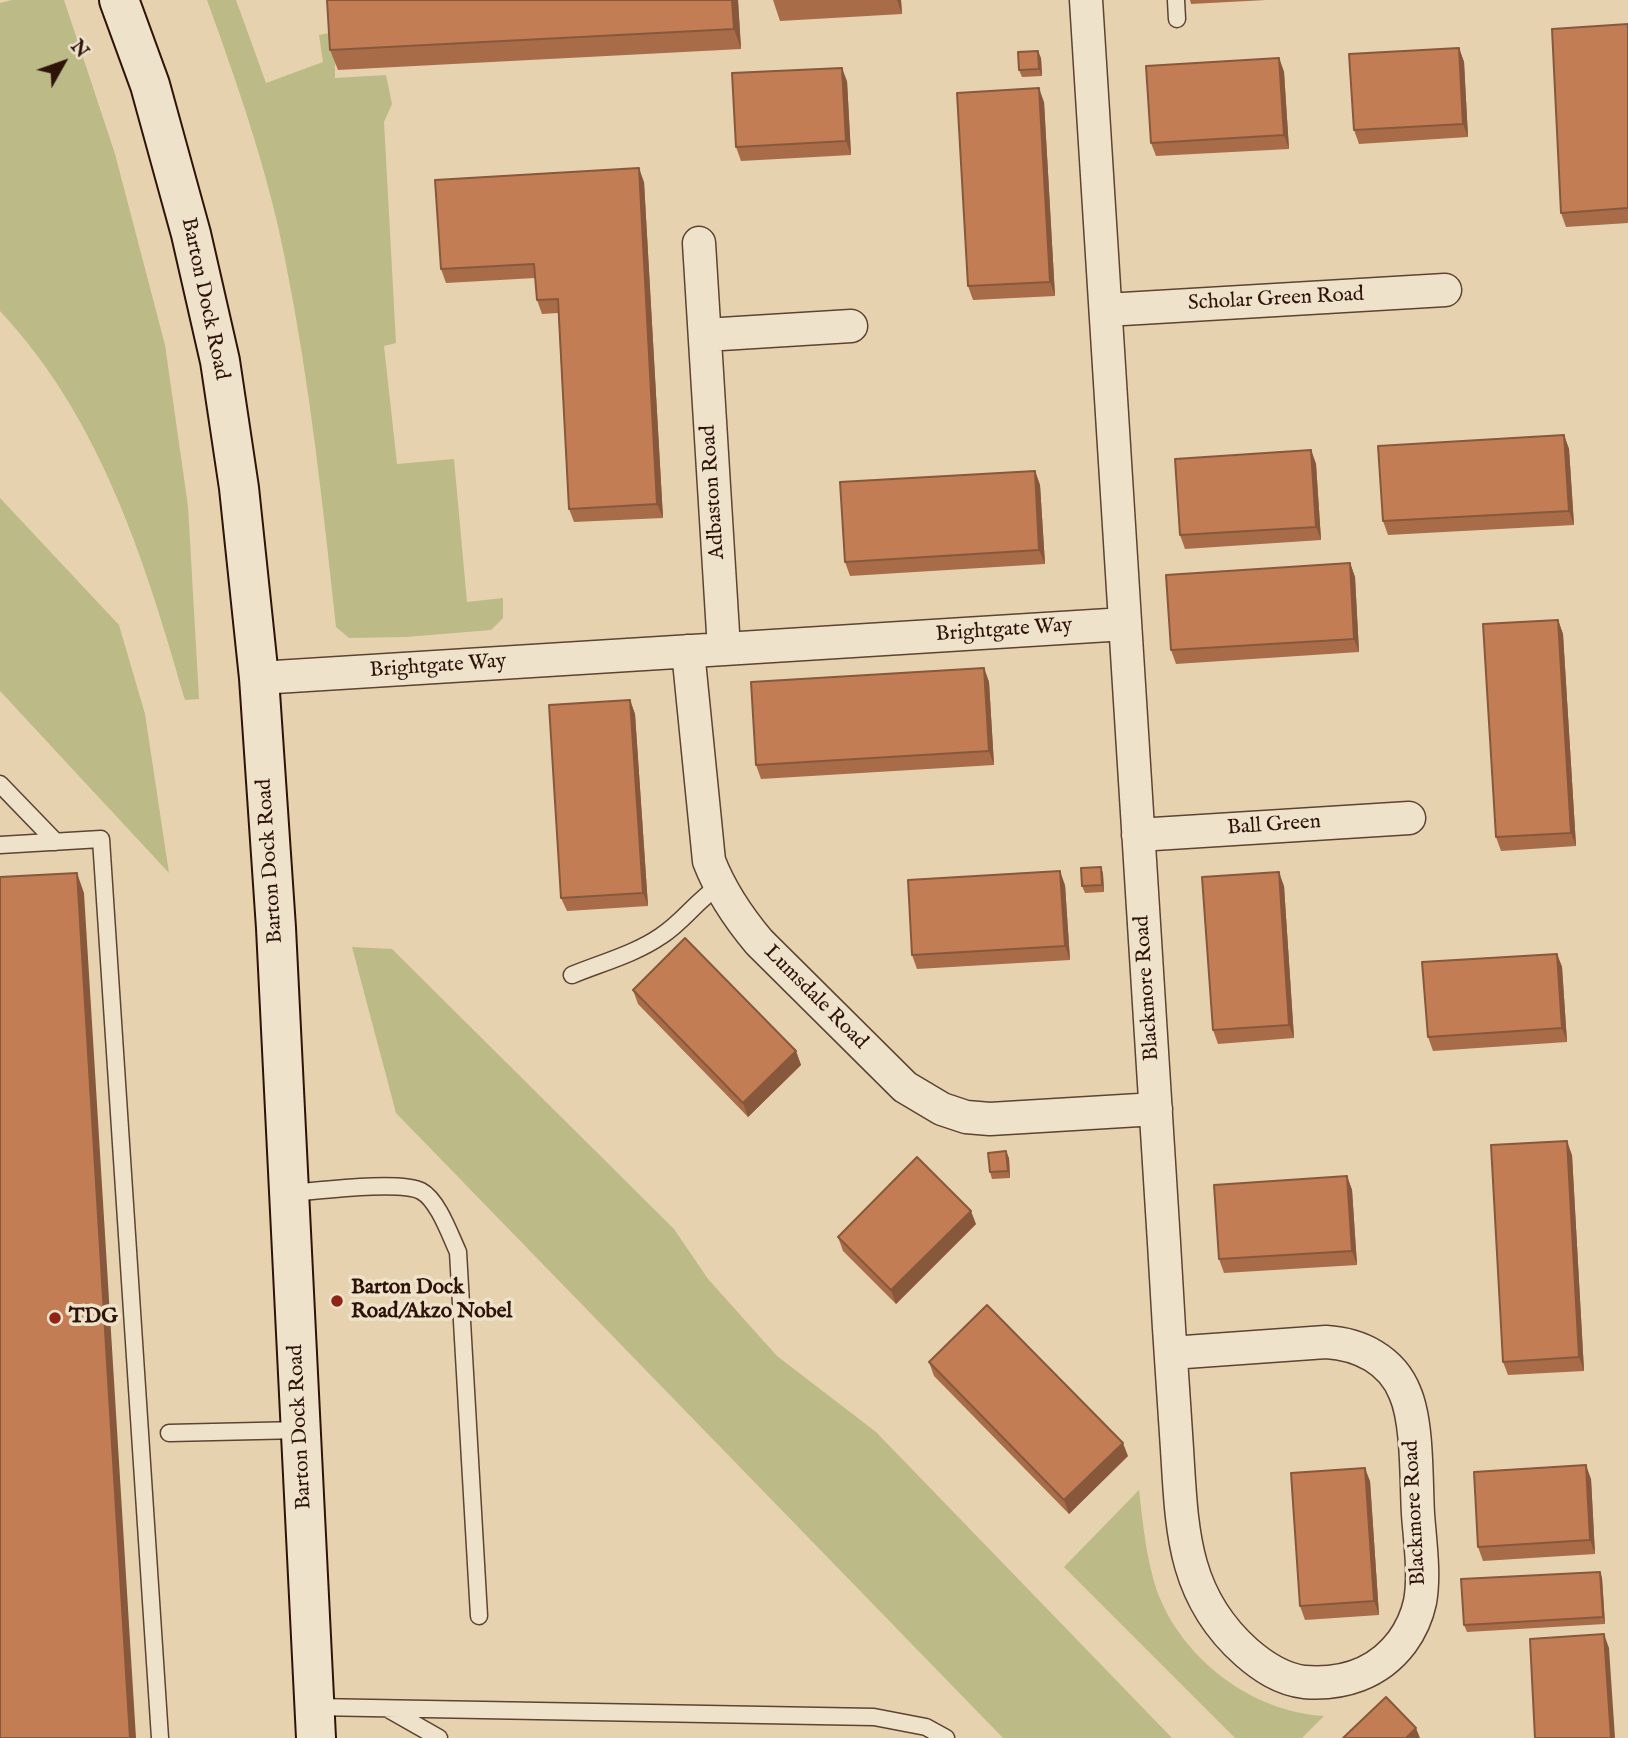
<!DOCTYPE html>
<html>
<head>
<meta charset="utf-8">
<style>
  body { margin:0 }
  #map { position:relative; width:1628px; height:1738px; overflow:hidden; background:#e7d2af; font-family:"IM FELL English",serif }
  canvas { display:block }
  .north { position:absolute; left:28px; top:28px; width:70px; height:70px; -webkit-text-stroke:5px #efe2cb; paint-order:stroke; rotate:50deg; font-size:19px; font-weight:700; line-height:28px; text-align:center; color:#2e1309 }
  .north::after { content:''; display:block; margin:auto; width:24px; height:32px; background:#2e1309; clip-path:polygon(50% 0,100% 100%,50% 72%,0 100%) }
</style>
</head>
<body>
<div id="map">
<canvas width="1628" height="1738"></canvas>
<div class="north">N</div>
</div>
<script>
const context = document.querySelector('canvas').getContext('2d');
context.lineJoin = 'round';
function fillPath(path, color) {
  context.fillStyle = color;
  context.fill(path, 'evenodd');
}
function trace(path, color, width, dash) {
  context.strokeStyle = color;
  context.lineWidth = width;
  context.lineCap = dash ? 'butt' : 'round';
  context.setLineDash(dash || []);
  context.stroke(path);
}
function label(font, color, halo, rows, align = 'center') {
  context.font = font + ' "IM FELL English",serif';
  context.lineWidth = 7;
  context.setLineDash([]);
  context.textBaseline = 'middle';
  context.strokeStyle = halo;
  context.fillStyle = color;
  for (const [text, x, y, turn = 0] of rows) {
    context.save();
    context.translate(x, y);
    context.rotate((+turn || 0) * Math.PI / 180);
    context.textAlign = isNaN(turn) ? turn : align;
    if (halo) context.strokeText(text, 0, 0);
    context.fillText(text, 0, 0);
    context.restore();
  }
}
const green = new Path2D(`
  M12,0H64L115,154L165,345L188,506L199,699L185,700C145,561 101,419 0,311V3Z
  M207,0H236L266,83L323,62L319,35L335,32V78L386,75L392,104L384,122L396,343L384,346L397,464L454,459L467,602L503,598V618L491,630L406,637L349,638L336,627C323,506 310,385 286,264C269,174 238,86 207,0Z
  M0,498L119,625L145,714L169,873L0,691Z
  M352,947L392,949L674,1229L708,1279L777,1356L876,1432L1172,1738H1003L396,1113Z
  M1139,1490C1143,1524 1146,1558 1157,1591C1182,1659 1252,1712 1324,1716L1302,1738H1235L1064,1567Z`);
const lane = new Path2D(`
  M1176,0L1177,19
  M0,784L56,842
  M0,845L101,839L160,1738
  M572,975C601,963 635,954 661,936C683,922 697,900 719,886
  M290,1193C317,1191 400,1180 421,1191C438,1200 450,1235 458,1252L479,1616
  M169,1433L301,1430
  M314,1707L874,1717L926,1727L946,1738
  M388,1709L439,1738`);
const street = new Path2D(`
  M1086,0C1116,442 1143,885 1169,1328C1172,1368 1174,1409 1177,1449C1182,1528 1182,1595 1246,1652C1263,1667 1281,1679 1304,1682C1342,1685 1378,1674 1402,1642C1410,1631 1417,1616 1420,1602C1425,1574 1420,1542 1418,1514C1416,1480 1418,1423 1405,1393C1392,1360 1360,1344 1326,1342L1171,1353
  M699,243L724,649
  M1106,310L1445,290
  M705,335L851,326
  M688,651L709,861C721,892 738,917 759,942L905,1087L942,1109L966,1117L990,1119L1156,1109
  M259,678L1125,624
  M1138,835L1409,818`);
const secondary = new Path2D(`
  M119,0L150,85L191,234L220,361L239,488L259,678L276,928L316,1738`);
const wall = new Path2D(`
  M738,0L741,49L338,70L330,50Z
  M773,0H901L902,14L780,21Z
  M1190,0H1266L1191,4Z
  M1628,24V223L1566,227L1561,213Z
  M1459,48L1464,62L1468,137L1359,144L1354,130Z
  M1041,58L1042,76L1022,77L1019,70Z
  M1279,58L1284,72L1289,149L1156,156L1151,143Z
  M847,81L851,155L741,161L736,147Z
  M1044,102L1055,296L973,300L968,286Z
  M644,182L663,518L574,522L569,509L558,313L542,314L537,300L535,278L446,283L441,269Z
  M1564,435L1569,449L1574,525L1388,535L1383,521Z
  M1311,450L1316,464L1321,540L1185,549L1180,535Z
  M1035,471L1040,485L1045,564L850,576L845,562Z
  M1350,563L1355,577L1359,652L1176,664L1171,650Z
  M1558,620L1563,634L1576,846L1501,851L1496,837Z
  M984,668L989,682L994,765L761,779L756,765Z
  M630,700L635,714L648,906L567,911L561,898Z
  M1101,867L1103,874L1104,892L1085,893L1082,886Z
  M1065,885L1070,960L917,969L912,955Z
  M1284,886L1294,1038L1218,1044L1213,1030Z
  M1557,954L1562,967L1567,1042L1433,1051L1428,1037Z
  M633,990L796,1051L801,1065L748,1117L638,1004Z
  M1572,1155L1584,1371L1508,1375L1503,1362Z
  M1009,1158L1010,1178L992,1179L990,1172Z
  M1347,1176L1352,1190L1357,1265L1224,1273L1219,1259Z
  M976,1224L896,1304L843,1251L838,1237Z
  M929,1362L1128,1456L1069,1514L934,1376Z
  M1591,1479L1595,1554L1483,1561L1478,1547Z
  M1370,1481L1379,1615L1305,1620L1300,1606Z
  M1600,1572L1602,1578L1605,1624L1467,1632L1464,1625Z`);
const shadedWall = new Path2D(`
  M732,0H738L741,49L734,29Z
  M897,0H901L902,14Z
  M1459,48L1464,62L1468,137L1463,124Z
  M1038,51L1041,58L1042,76L1039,69Z
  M1279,58L1284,72L1289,149L1284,135Z
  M842,68L847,81L851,155L846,141Z
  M1039,88L1044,102L1055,296L1050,282Z
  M639,168L644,182L663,518L657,504Z
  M1564,435L1569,449L1574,525L1569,511Z
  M1311,450L1316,464L1321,540L1316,527Z
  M1035,471L1040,485L1045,564L1039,550Z
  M1350,563L1355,577L1359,652L1354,639Z
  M1558,620L1563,634L1576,846L1571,833Z
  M984,668L989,682L994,765L989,751Z
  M630,700L635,714L648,906L643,893Z
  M1101,867L1103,874L1104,892L1102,885Z
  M1060,871L1065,885L1070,960L1065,946Z
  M1279,872L1284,886L1294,1038L1289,1025Z
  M77,873L84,893L136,1738H130Z
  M1557,954L1562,967L1567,1042L1562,1028Z
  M796,1051L801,1065L748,1117L743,1103Z
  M1567,1141L1572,1155L1584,1371L1579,1357Z
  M1006,1151L1009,1158L1010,1178L1008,1171Z
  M1347,1176L1352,1190L1357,1265L1352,1251Z
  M971,1211L976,1224L896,1304L891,1290Z
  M1123,1443L1128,1456L1069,1514L1064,1500Z
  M1586,1465L1591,1479L1595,1554L1590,1540Z
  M1365,1468L1370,1481L1379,1615L1374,1601Z
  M1600,1572L1602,1578L1605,1624L1603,1617Z
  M1604,1634L1609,1648L1615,1738H1611Z
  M1416,1728L1420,1738H1406Z`);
const building = new Path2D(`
  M327,0H732L734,29L330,50Z
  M1628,24V208L1561,213L1552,29Z
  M1459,48L1463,124L1354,130L1349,54Z
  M1038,51L1039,69L1019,70L1018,52Z
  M1279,58L1284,135L1151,143L1146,66Z
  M842,68L846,141L736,147L732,73Z
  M1039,88L1050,282L968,286L957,93Z
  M639,168L657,504L569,509L558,299L537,300L534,264L441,269L435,180Z
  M1564,435L1569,511L1383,521L1378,446Z
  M1311,450L1316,527L1180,535L1175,459Z
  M1035,471L1039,550L845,562L840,482Z
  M1350,563L1354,639L1171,650L1166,575Z
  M1558,620L1571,833L1496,837L1483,624Z
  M984,668L989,751L756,765L751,682Z
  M630,700L643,893L561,898L549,705Z
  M1101,867L1102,885L1082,886L1081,868Z
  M1060,871L1065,946L912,955L908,880Z
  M1279,872L1289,1025L1213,1030L1202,877Z
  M77,873L130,1738H0V877Z
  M685,938L796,1051L743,1103L633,990Z
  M1557,954L1562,1028L1428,1037L1422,962Z
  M1567,1141L1579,1357L1503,1362L1491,1145Z
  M1006,1151L1008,1171L990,1172L988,1153Z
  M917,1157L971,1211L891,1290L838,1237Z
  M1347,1176L1352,1251L1219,1259L1214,1185Z
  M987,1305L1123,1443L1064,1500L929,1362Z
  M1586,1465L1590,1540L1478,1547L1474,1472Z
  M1365,1468L1374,1601L1300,1606L1291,1473Z
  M1600,1572L1603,1617L1464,1625L1461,1579Z
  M1604,1634L1611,1738H1535L1530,1639Z
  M1386,1697L1416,1728L1406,1738H1343Z`);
const markers = [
  [337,1301,7,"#8f2418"],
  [55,1318,7,"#8f2418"]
];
const streetNames = [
  ["Barton Dock Road",204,299,78],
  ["Scholar Green Road",1276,300,-3],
  ["Adbaston Road",714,492,-94],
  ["Brightgate Way",1004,631,-4],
  ["Brightgate Way",438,667,-4],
  ["Ball Green",1274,826,-4],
  ["Barton Dock Road",271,861,-94],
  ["Blackmore Road",1148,988,-94],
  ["Lumsdale Road",815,998,45],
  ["Barton Dock Road",301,1427,-93],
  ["Blackmore Road",1416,1513,-93]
];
const poiNames = [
  ["Barton Dock",351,1289],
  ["Road/Akzo Nobel",351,1313],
  ["TDG",69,1318]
];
fillPath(green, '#bcba86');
trace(lane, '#5c4332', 19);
trace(street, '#5c4332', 35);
trace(secondary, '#2e1309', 42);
trace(lane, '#efe2cb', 16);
trace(street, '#efe2cb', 32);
trace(secondary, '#efe2cb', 38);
fillPath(wall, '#a86c49');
fillPath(shadedWall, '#88583c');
fillPath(building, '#c37d55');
trace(building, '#88583c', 2);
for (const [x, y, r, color] of markers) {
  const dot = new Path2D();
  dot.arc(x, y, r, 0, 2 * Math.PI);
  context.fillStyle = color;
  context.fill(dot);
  trace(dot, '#efe2cb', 2.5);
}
label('21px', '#2e1309', '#efe2cb', streetNames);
label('bold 21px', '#2e1309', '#efe2cb', poiNames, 'left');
</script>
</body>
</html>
